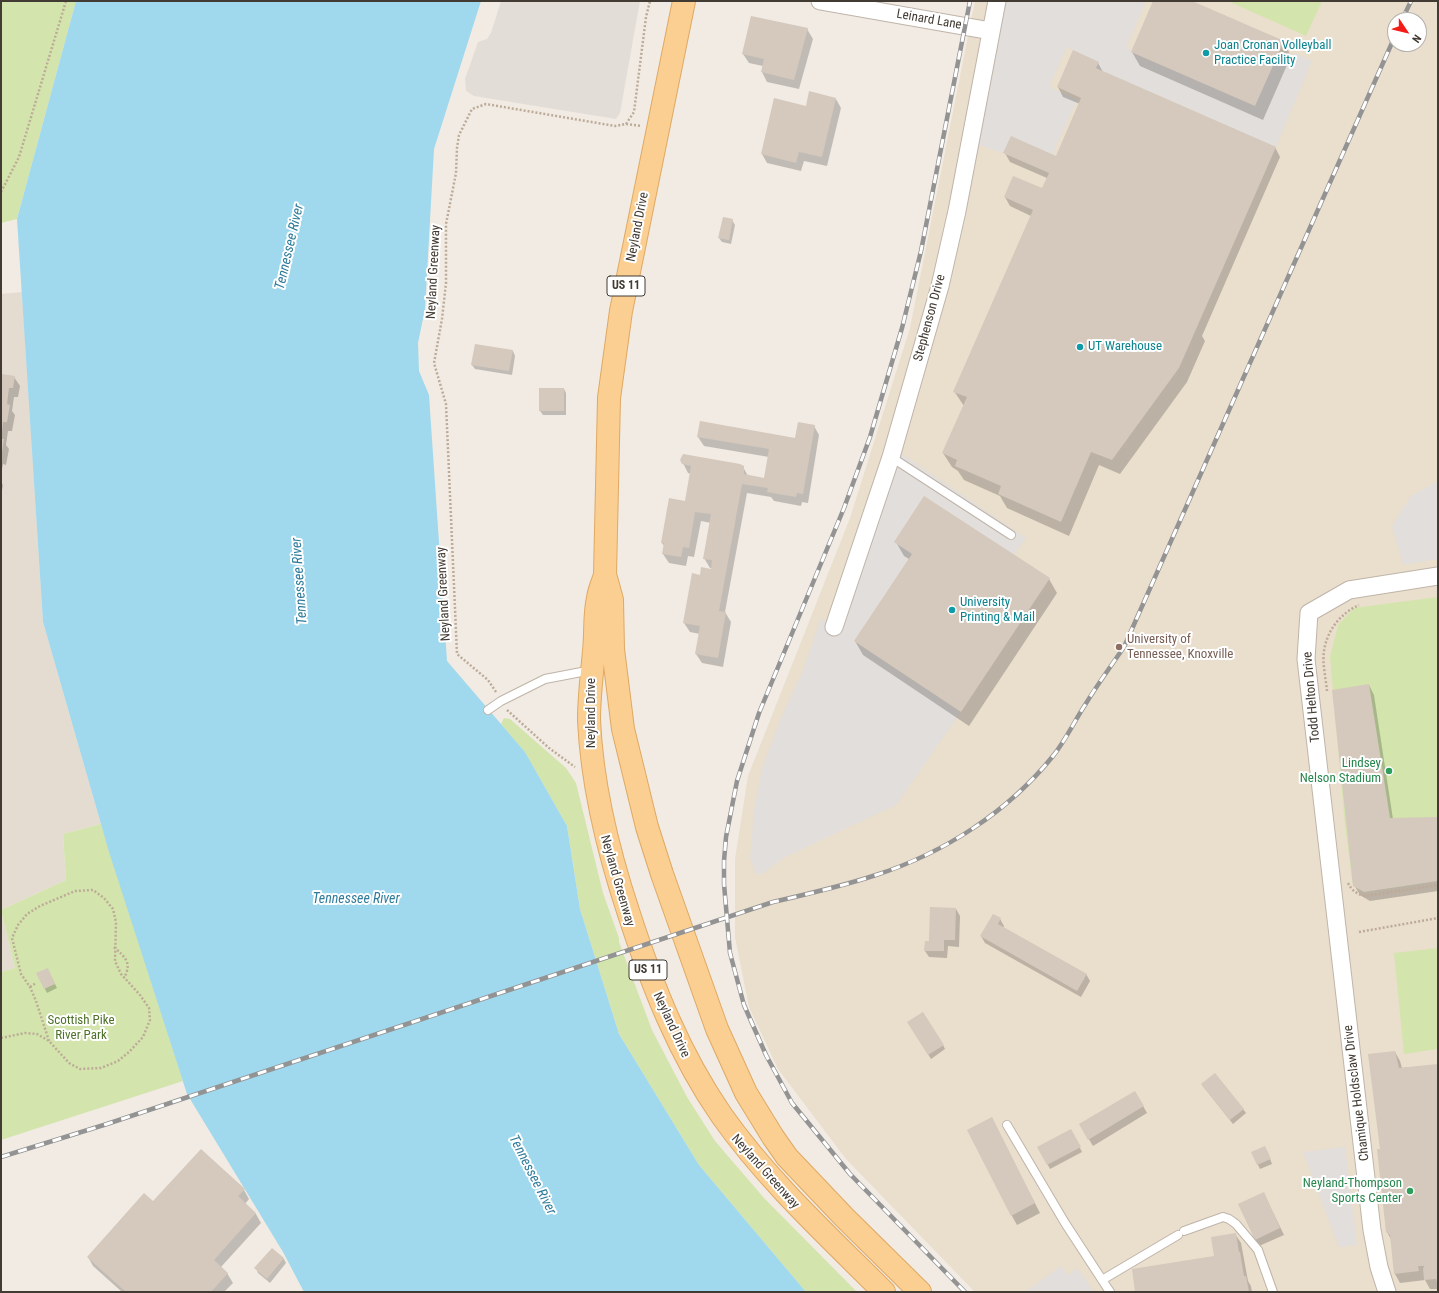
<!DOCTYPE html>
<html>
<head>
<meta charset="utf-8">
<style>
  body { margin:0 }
  #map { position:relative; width:1439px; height:1293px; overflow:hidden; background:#f1ebe3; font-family:"Roboto Condensed",sans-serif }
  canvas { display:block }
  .frame { position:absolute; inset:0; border:2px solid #423b33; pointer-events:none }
  .north { position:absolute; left:1387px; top:12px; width:40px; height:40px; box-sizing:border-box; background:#fff; border:1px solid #b3b1ad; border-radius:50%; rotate:125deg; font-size:11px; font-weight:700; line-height:16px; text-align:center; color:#423b33 }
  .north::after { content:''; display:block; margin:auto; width:14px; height:18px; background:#f31c18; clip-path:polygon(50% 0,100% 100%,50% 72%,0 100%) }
</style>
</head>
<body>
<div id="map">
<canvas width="1439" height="1293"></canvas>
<div class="frame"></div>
<div class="north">N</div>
</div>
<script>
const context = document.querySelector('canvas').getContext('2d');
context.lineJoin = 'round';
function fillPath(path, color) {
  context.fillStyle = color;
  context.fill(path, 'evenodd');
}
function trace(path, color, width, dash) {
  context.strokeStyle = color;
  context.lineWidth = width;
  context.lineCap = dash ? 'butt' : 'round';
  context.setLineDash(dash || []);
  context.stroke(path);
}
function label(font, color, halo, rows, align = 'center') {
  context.font = font + ' "Roboto Condensed",sans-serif';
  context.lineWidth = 4;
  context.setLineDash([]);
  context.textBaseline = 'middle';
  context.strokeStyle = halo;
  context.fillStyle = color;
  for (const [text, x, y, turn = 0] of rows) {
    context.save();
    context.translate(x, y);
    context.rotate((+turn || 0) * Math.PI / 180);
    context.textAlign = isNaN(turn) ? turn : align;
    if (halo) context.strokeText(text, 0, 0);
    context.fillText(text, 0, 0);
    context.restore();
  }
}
const residential = new Path2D(`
  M22,292L43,622L101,824L63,834L66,880L1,910L15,968L1,972V294Z`);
const industrial = new Path2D(`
  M501,1H640L620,113L616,119L474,96L466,91L465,79L478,42L487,39L491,33Z`);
const education = new Path2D(`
  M975,1H1438V1292H975L846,1159L778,1069L749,1007L735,937V859L748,776L850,518L910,328ZM1395,20H1419V44H1395Z`);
const green = new Path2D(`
  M1,1H76L17,219L1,223Z
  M1228,1H1322L1306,36Z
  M1438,597V881L1364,892L1353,886L1345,825L1330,657L1338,625L1354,608Z
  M504,718L510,719L566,768L576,783L603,893L619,938V942L652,1030L687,1097L715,1141L764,1198L857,1292H806L699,1165L619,1034L580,909L567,826L525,752L501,724Z
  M101,824L183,1081L1,1140V972L15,968L1,910L66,880L63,834Z
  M1438,948V1049L1404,1054L1394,953Z`);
const parking = new Path2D(`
  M1005,1H1146L1127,46L1131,52L1255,106L1278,54H1297L1312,61L1276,147L1096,68L1098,62L1067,47L1050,85L1053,89L1077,100L1052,155L1011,137L1003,153L979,145Z
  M899,452L1026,538L1014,555L924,496L895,541L912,554L854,641L961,712L896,805L785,857L761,875L755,872L750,858L754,810L762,768L780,720L802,673L821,618L837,630Z
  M1438,481V559L1403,565L1392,526L1411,496Z
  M1345,1147L1357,1245L1339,1247L1303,1152Z
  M1061,1266L1068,1275L1077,1268L1094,1292H1025Z`);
const water = new Path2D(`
  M76,1H481L434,149L425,309L418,343L419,371L429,395L447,661L525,752L567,826L580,909L619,1034L699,1165L806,1292H304L283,1252L187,1094L109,852L43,622L17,219Z`);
const shadow = new Path2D(`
  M1154,1H1190L1283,41L1291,56L1263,120L1140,66L1132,52Z
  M807,29L813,39L799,89L767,82L762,72L763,66L749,63L743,54Z
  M1098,63L1103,72L1275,147L1280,157L1202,336L1205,341L1187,382L1120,474L1099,465L1069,536L1007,508L1000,496L964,480L958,471L952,467L943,453L964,406L954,391L1031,216L1010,206L1005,197L1043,190L1047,178L1010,162L1005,153L1057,158L1080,104L1063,97L1058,87Z
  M836,99L841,108L827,166L804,161L801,171L767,163L762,154Z
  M732,220L735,225L731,244L722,242L719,238Z
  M513,351L515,356L512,375L475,369L472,365Z
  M1,375L14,377L20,386L18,397H14L12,411L15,415L12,431H8L6,445L9,449L6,465L3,464L1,475Z
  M564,389L566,393V415H543L540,411Z
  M814,426L819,435L808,503L802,502L801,506L774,501L771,497L747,493L725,612L731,622L723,667L702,663L696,654L700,634L690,632L684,623L700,576L711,570L712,568H710L704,558L711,523L701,521L694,557L688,556L686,566L669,563L663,554L665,547L662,543L686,502L691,474L688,473L683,463L743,467L748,476L765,479L769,457L704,446L698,437L796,439Z
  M1,482L3,485L1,496Z
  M896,542L1049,579L1057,593L969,726L863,655L855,641L909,559L904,556Z
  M1369,685L1374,695L1393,819L1438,818V891L1370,901L1360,895L1354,885Z
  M956,909L960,916L959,947L948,946L947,958L929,957L925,951L930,942Z
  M993,915L1000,919L1004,926L1003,928L1086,974L1090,981L1081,997L985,943L981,936Z
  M37,974H50L57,988L47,993Z
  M911,1027L943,1045L945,1049L931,1059Z
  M1395,1052L1400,1061L1402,1068L1438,1065V1289H1430L1425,1280L1400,1283L1395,1274L1392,1241L1387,1232L1381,1150Z
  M1202,1085L1243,1109L1246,1113L1233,1124Z
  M1135,1092L1147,1113L1093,1146L1080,1124Z
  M996,1128L1040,1213L1017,1225L1012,1216Z
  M1071,1130L1082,1152L1050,1169L1039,1147Z
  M1267,1151L1272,1164L1260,1169L1252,1152Z
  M244,1190L249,1199L245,1204L256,1214L261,1223L221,1267L227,1273L233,1283L224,1292H122L93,1266L88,1257L153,1203Z
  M1267,1200L1284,1235L1259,1246L1255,1240Z
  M1235,1234L1241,1243L1248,1281L1251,1286L1252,1292H1136L1215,1257Z
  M272,1249L284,1259L286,1263L270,1283L258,1273L256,1268Z`);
const building = new Path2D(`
  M1153,1H1192L1284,41L1255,106L1131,52Z
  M751,16L808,28L794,80L761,72L764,59L742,54Z
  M1073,50L1099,62L1096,68L1276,147L1179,368L1112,460L1091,452L1061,522L998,494L1001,486L955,466L957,460L942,453L967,397L953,392L1033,210L1004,197L1013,176L1042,188L1049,173L1003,153L1011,136L1056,156L1081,98L1057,87Z
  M809,91L836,98L822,157L799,152L796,163L761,154L774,98L806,106Z
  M723,217L733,219L729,240L718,238Z
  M475,344L513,350L509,371L471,365Z
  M1,374L15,376L13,388H9L7,404L10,405L7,422H3L2,432Z
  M539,388H564V411H539Z
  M700,421L795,438L798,422L815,425L803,494L797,493L796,497L767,492L768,488L742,484L719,611L726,612L718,658L695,654L700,626L683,623L692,573L700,575L701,567L711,569L712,560L703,559L711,514L695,512L689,548L683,547L681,557L662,554L664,543H661L669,498L685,501L691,466L682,464L680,460L683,454L740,464L744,466V474L764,478L769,449L697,437Z
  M1,439H4L2,453H1Z
  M924,496L1050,578L961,712L854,641L912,554L894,542Z
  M1369,684L1390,818L1438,817V881L1364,892L1353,886L1332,690Z
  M930,907L956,908L955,940H944V951H924L925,941H929Z
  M993,914L1001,918L998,924L1087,974L1077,991L980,936Z
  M48,968L55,984L44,989L36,973Z
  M923,1012L944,1045L928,1055L907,1022Z
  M1395,1051L1399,1068L1438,1064V1286L1436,1279L1424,1280L1423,1269L1424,1266H1418L1419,1271L1394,1274L1390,1235L1386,1232L1377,1149H1380L1368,1054Z
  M1215,1073L1244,1109L1230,1120L1201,1084Z
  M1135,1091L1144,1106L1088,1140L1079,1124Z
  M992,1117L1035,1203L1011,1216L967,1130Z
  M1071,1129L1081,1147L1047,1165L1037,1147Z
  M1265,1146L1271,1159L1257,1165L1251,1152Z
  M201,1149L245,1189L238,1196L256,1213L214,1260L228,1273L211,1292H126L87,1257L144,1193L153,1201Z
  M1264,1192L1280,1228L1255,1240L1238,1204Z
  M1236,1233L1239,1252H1240L1244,1276H1246L1249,1292H1135L1132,1269L1214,1256L1211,1237Z
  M272,1248L284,1258L267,1279L254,1268Z`);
const path = new Path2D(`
  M626,124L634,112L646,17L650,1
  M1,192L19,157L66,1
  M1327,691C1326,679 1322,663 1324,651C1327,630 1341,613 1359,605
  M496,692L488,680L457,654L446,404L434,363L442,319L446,283V224L456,173L457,148L459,135L472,109L486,104L615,126L626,124L641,126
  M507,710L549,748L575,767
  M1348,883C1352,891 1357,894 1365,896L1438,885
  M1359,932L1438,918
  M114,947C126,958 132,963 124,978
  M30,987L36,983
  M1,1038L25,1033L37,1034L49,1041L69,1063L80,1069L101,1068L118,1061L129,1052L143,1037L150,1020L149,1008L140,995L121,974L115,961L116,922L113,909L104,898L93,890L75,891L40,906L27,914L18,925L12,938L21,974L30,987L36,1001L49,1041`);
const lane = new Path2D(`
  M891,457L1011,535
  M488,710L501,701L545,679L592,670
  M1007,1125L1065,1223L1110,1292
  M1184,1231L1223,1217L1229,1219L1236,1224L1258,1250L1273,1292
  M1102,1280L1178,1235`);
const street = new Path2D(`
  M820,1L991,31
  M834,627L891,457L940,286L957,211L997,1
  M1387,1292L1379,1267L1372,1230L1306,659L1309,613L1349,590L1438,576`);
const primary = new Path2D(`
  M684,1L621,311L609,398L605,575C603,582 599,590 598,598C594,615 596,634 594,651C592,674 589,697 589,720C592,786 608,851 629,914C652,985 679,1054 722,1116C768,1181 828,1236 884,1292
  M606,578L612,600L613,649L623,729L647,827L662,874L717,1029L746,1093L773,1137L787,1157L844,1217L920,1292`);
const rail = new Path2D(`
  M1402,20L1411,1
  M1,1157L107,1124L773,902C808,894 843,886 876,875C944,853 1008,812 1053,756C1065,741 1074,722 1085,705C1097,685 1111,666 1124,647L1395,36
  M965,1292L850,1174L792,1103L766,1055L744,1005L730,953L724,884V861L726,837L737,781L759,713L844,508L870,437L902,328L921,251L970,1`);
const markers = [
  [1206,53,4,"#0f9aa8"],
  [1080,347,4,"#0f9aa8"],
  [952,610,4,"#0f9aa8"],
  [1119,647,4,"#8d6e63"],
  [1389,771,4,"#2e9e5b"],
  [1410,1191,4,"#2e9e5b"]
];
const shields = [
  [626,286,38],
  [648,970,38]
];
const shieldNames = [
  ["US 11",626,286],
  ["US 11",648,970]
];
const streetNames = [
  ["Leinard Lane",929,20,10],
  ["Neyland Drive",638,227,-79],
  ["Neyland Greenway",434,272,-87],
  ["Stephenson Drive",930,318,-75],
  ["Neyland Greenway",444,594,-93],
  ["Todd Helton Drive",1312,697,-95],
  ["Neyland Drive",592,713,-90],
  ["Neyland Greenway",617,881,74],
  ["Neyland Drive",671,1025,65],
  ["Chamique Holdsclaw Drive",1357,1093,-97],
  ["Neyland Greenway",765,1172,48]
];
const cultureNames = [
  ["Joan Cronan Volleyball",1214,46],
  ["Practice Facility",1214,61],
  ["UT Warehouse",1088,347],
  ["University",960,603],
  ["Printing & Mail",960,618]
];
const educationNames = [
  ["University of",1127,640],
  ["Tennessee, Knoxville",1127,655]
];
const leisureNames = [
  ["Lindsey",1381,764],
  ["Nelson Stadium",1381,779],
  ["Neyland-Thompson",1402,1184],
  ["Sports Center",1402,1199]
];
const parkNames = [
  ["Scottish Pike",81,1021],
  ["River Park",81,1036]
];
const waterNames = [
  ["Tennessee River",290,247,-77],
  ["Tennessee River",300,581,-94],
  ["Tennessee River",356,899],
  ["Tennessee River",532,1175,63]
];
fillPath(residential, '#e5dcd1');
fillPath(industrial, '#e3ddd8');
fillPath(education, '#eadecd');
fillPath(green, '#d3e5ac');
fillPath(parking, '#e1dedb');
fillPath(water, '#a0d8ed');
fillPath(shadow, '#0003');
fillPath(building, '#d5c8bc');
trace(lane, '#bfb4a9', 10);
trace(street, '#bfb4a9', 19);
trace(primary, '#dfa963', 24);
trace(path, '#bdab98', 2.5, [2, 2]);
trace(lane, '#fff', 8);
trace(street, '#fff', 17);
trace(primary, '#fbcf92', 22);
trace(rail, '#939393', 4.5);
trace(rail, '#fff', 3, [9]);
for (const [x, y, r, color] of markers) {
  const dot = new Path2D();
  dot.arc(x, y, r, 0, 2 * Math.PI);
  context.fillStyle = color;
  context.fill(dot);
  trace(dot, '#fff', 1.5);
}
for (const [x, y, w] of shields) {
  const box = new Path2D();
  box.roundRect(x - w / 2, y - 10, w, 20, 3);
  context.fillStyle = '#fff';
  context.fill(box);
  trace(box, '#423b33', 1);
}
label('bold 12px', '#423b33', null, shieldNames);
label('13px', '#423b33', '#fff', streetNames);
label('13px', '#0d838f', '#fff', cultureNames, 'left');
label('13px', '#785e54', '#fff', educationNames, 'left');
label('13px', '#27864d', '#fff', leisureNames, 'right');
label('13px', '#4e7129', '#fff', parkNames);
label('italic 14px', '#2e7b9b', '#fff', waterNames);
</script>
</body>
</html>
